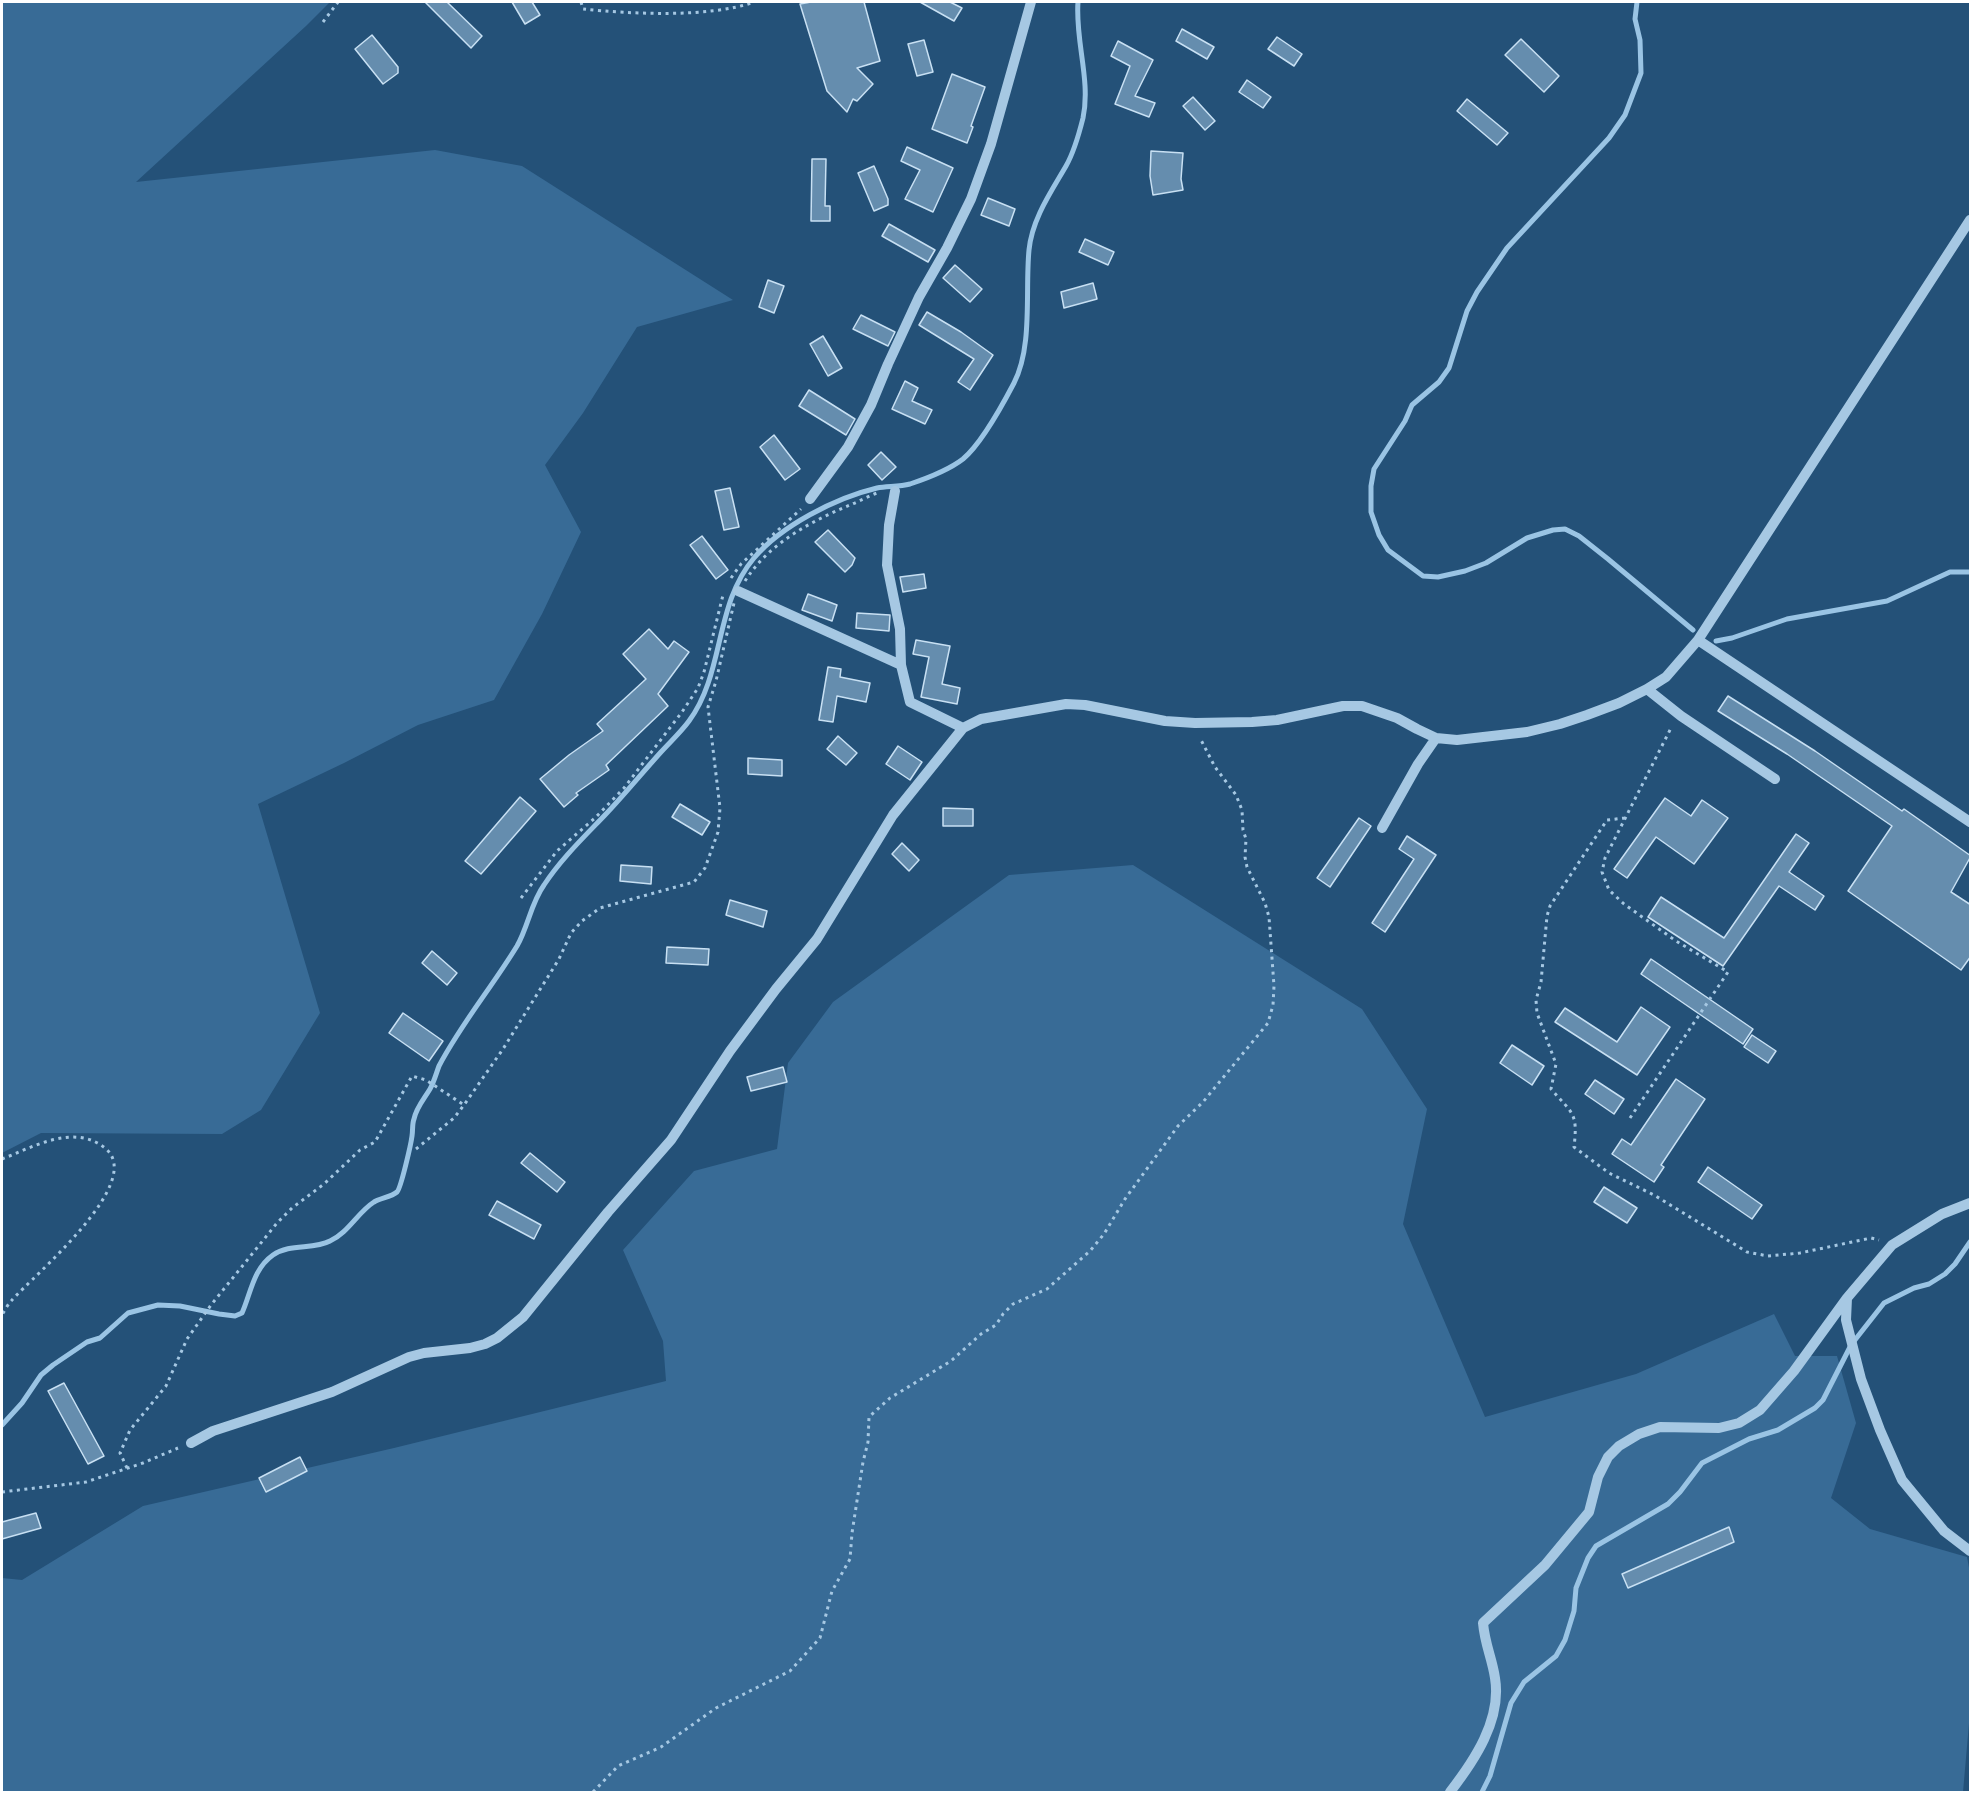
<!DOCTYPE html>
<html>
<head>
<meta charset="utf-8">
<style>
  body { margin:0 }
  #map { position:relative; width:1972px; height:1794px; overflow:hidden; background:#245178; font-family:"Sofia Sans Condensed",sans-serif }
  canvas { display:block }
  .frame { position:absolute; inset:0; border:3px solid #fff; pointer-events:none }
</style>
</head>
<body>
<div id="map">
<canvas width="1972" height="1794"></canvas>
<div class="frame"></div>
</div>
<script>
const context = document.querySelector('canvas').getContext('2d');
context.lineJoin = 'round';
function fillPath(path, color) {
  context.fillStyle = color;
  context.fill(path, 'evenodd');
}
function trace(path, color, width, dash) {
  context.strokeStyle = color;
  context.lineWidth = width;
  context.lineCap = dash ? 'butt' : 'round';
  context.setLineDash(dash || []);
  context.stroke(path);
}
const green = new Path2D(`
  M2,2H330L306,26L136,182L435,150L522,166L733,300L637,327L583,413L545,465L581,532L542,614L494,700L418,725L344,763L258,804L320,1013L261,1110L222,1134L41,1133L2,1153Z
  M1133,865L1362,1009L1427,1109L1403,1224L1485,1417L1636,1374L1774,1314L1795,1356H1837L1856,1423L1831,1498L1870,1529L1967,1557L1970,1573V1712L1963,1792H2V1578L22,1580L143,1506L394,1448L666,1381L663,1341L623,1250L694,1171L777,1149L788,1063L833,1002L1009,875Z`);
const stream = new Path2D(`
  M1637,2L1635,19L1640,40L1641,73L1625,115L1609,138L1507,248L1477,292L1467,311L1449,368L1439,382L1412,405L1405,421L1374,469L1371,486V512L1379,535L1388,550L1423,576L1438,577L1465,571L1486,563L1527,538L1553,530L1565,529L1579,536L1608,559L1693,630
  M1716,641L1732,638L1787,619L1887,601L1950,572H1970
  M2,1425L22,1403L41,1375L53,1365L87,1342L100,1338L128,1313L158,1305L180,1306L219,1314L235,1316L242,1313C251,1293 253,1269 273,1255C290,1243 313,1250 330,1241C348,1233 358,1212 374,1202C381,1198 391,1197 397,1192C401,1188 411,1144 412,1136C413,1130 412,1124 414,1119C416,1108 424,1099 430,1089C434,1082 436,1074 439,1066C461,1024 492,987 517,946C528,927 531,903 544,885C561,859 584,837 605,815C624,795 642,773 661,752C670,742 681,732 689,721C725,672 714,605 754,558C781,526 835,498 877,488C887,486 899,487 910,484C925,479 950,469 963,459C981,444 1003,404 1014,383C1033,346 1025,291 1029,250C1032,219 1051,192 1066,166C1074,152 1079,134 1083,118C1091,80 1075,41 1078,2
  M1482,1792L1490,1776L1511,1703L1524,1682L1556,1656L1565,1640L1574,1611L1576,1588L1588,1558L1596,1546L1668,1504L1680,1492L1702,1463L1749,1439L1778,1430L1815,1408L1823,1400L1851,1345L1884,1303L1914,1288L1929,1284L1945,1274L1955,1264L1970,1242`);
const building = new Path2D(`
  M425,2H447L482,36L471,48Z
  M512,2H532L540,15L525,24Z
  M811,2H864L880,61L857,68L873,84L857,101L853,99L847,112L827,91L800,4Z
  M920,2H950L962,8L954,21Z
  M1182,29L1214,47L1207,59L1176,41Z
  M372,35L398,67V73L383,84L355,49Z
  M1277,37L1302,54L1294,66L1268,49Z
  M1521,39L1559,76L1544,92L1505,55Z
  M924,40L933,72L917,76L908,44Z
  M1118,41L1153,60L1135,96L1155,103L1149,117L1115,104L1130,66L1111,56Z
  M952,74L985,87L971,126L973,127L967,143L932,129Z
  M1247,80L1271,97L1263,108L1239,92Z
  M1193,97L1215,121L1205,130L1183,106Z
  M1467,99L1508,133L1497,145L1457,111Z
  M907,147L953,168L933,212L905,199L920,170L901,161Z
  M1151,151L1183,153L1181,179L1183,190L1153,195L1150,176Z
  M812,159H826L825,206H830V221H811Z
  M874,166L888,199V205L874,211L858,173Z
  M988,198L1015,209L1009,226L981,215Z
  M889,224L935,250L928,262L882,236Z
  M1085,239L1114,252L1108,265L1079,252Z
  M955,265L982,289L970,302L943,278Z
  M768,280L784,286L774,313L759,307Z
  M1093,283L1097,299L1064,308L1061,292Z
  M927,312L961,332L993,355L970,390L958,382L974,359L919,325Z
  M861,315L895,332L888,346L853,329Z
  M823,336L842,368L828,376L810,344Z
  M905,381L918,388L912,401L932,410L925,424L892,409Z
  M809,390L855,419L846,435L799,406Z
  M774,435L800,469L785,480L760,447Z
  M881,452L896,467L882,480L868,465Z
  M730,488L739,527L724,530L715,491Z
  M828,530L855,558L852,565L845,572L815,542Z
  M702,536L728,570L716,579L690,545Z
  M924,574L926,588L903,592L900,577Z
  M808,594L837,605L832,621L802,610Z
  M857,613L890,615L889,631L856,628Z
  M649,629L668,649L674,641L689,652L658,694L668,706L606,765L609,770L576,793L578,795L564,807L540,779L569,755L603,731L597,724L646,679L623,654Z
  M916,640L950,646L942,684L960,688L957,704L921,697L929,657L913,654Z
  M828,667L841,669L840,677L870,683L866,702L837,696L833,722L819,720Z
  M1728,696L1815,751L1902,811L1904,809L1971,856L1951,892L1971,905V956L1961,970L1848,891L1892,826L1787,754L1718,711Z
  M838,736L857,753L846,765L827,749Z
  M898,746L922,762L910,780L886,764Z
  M748,758L782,760V776L748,774Z
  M520,797L536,811L481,874L465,861Z
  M1665,798L1691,816L1702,800L1728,818L1694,864L1656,837L1627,878L1614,869Z
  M680,804L710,822L702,835L672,817Z
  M943,808L973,809V826H943Z
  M1359,818L1371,826L1330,887L1317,878Z
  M1796,834L1809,843L1789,872L1824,896L1815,910L1779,886L1723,966L1648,917L1661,897L1724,938Z
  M1407,836L1436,855L1385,932L1372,923L1414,859L1399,849Z
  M902,843L919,860L909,871L892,854Z
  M621,865L652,867L651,884L620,881Z
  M730,900L767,911L763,927L726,915Z
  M667,947L709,949L708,965L666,963Z
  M432,951L457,973L447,985L422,963Z
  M1651,959L1753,1029L1743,1044L1641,974Z
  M1641,1007L1670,1027L1637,1075L1555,1022L1565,1008L1617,1042Z
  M403,1013L443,1041L429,1061L389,1033Z
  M1752,1035L1776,1051L1768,1063L1744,1047Z
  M1512,1045L1544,1066L1532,1085L1500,1063Z
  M783,1067L787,1082L751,1091L747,1077Z
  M1676,1079L1705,1099L1661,1165L1664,1167L1654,1182L1612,1154L1622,1139L1631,1145Z
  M1595,1080L1624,1099L1614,1114L1585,1094Z
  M530,1153L565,1182L557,1192L521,1163Z
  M1708,1167L1762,1205L1752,1219L1698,1182Z
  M1604,1187L1637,1208L1627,1223L1594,1202Z
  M497,1201L541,1225L534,1239L489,1215Z
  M64,1383L104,1456L88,1464L48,1391Z
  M300,1457L307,1471L266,1492L259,1478Z
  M36,1513L41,1528L2,1539V1522Z
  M1729,1527L1734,1542L1628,1588L1622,1574Z`);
const path = new Path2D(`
  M581,2L583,9C631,14 710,18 754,2
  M323,22L338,2
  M731,578L741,564L801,509
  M745,581C769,543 810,522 850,505C860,501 870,495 880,492
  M1625,818L1607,820L1550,906L1547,916L1541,982L1536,1000L1537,1013L1556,1064L1551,1089C1573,1114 1578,1113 1574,1147L1609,1173L1654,1195L1747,1252L1768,1256L1800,1253L1871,1238L1879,1240
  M521,898L557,851L595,818L624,788L682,712L698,688L704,672L723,595
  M1630,1118L1728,972L1676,941L1624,904L1609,890L1602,872L1605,858L1672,726
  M416,1149L454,1118L464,1105L503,1049L559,959L571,933L582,921L600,908L694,882L705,868L718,832L720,808L708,707L716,681L734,603
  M2,1159C33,1147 74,1123 105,1148C147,1182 33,1276 12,1300C8,1304 5,1310 2,1315
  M127,1468L120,1453L130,1430L166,1386L187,1339L211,1305L277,1223L292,1208L324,1184L360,1150L375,1142L412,1076L426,1080L464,1105
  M2,1492L86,1482L143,1463L178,1448
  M593,1792L618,1766L661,1747L716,1708L790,1671L820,1638L832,1591L850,1559L852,1533L863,1462L868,1442L869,1417L890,1398L951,1361L981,1334L996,1325L1003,1314L1013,1304L1047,1289L1090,1251L1104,1234L1125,1199L1178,1126L1203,1102L1268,1023L1273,1005L1274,986L1269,917L1265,903L1247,867L1245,857L1246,839L1243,830L1242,810L1236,795L1215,767L1200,738`);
const minor = new Path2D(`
  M895,491L889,525L887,565L900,629L901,665
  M810,499L848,447L871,405L888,364L919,297L947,248L971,199L991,144L1031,2
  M738,591L901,665L910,702L963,728
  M1698,640L1970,822
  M1647,689L1681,716L1775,779
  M1382,828L1418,764L1436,738
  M1847,1298L1846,1320L1861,1379L1880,1430L1902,1480L1944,1531L1970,1551
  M191,1443L213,1431L332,1392L409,1357L424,1353L470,1348L485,1344L497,1338L523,1317L608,1212L671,1140L730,1051L776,989L817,939L893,815L963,728L981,719L1066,704L1085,705L1165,721L1195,723L1252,722L1277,720L1343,706H1362L1397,718L1417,729L1436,738L1457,740L1527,732L1560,724L1587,715L1619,703L1647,689L1666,677L1698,640L1970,220
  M1450,1792C1474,1761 1502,1720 1495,1678C1492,1658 1485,1645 1483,1623L1545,1565L1589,1512L1598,1477L1608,1457L1619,1446L1639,1434L1660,1427L1719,1428L1739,1423L1760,1410L1794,1371L1847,1298L1892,1245L1942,1214L1970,1203`);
fillPath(green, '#386b96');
trace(stream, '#9ac4e4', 5);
fillPath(building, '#658dae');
trace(building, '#c8e0f3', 1.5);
trace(path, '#a6c8e3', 3, [3, 4.5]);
trace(minor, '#a6c8e3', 10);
</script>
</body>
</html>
